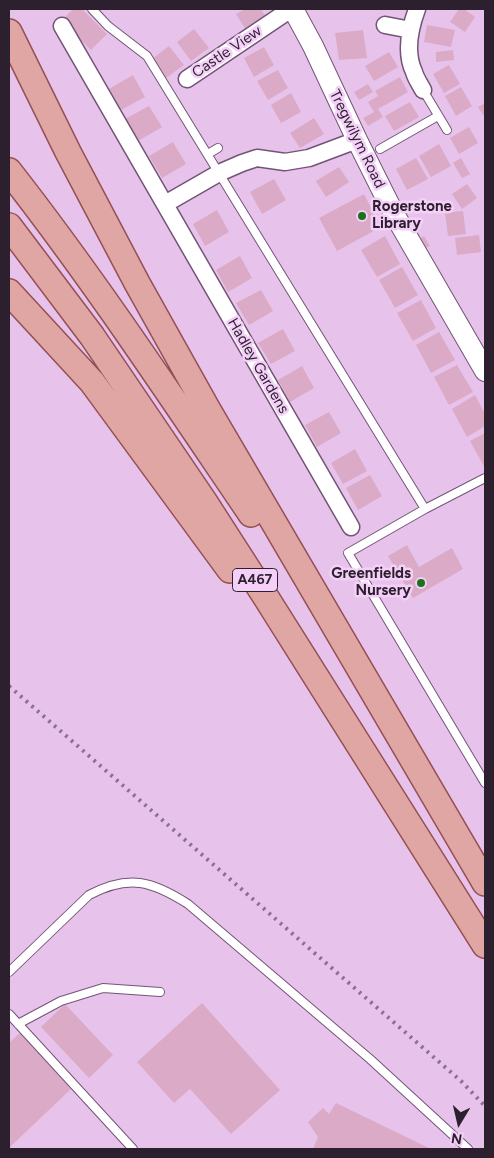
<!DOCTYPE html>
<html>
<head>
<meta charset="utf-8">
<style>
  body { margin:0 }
  #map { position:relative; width:494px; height:1158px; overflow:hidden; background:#e7c3eb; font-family:Figtree,sans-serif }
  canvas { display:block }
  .frame { position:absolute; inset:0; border:10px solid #2c1f2e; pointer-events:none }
  .north { position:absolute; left:434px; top:1098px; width:50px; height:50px; -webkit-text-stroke:4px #f4d0f8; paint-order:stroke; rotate:189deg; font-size:14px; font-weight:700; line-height:20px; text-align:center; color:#2c1f2e }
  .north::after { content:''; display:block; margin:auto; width:18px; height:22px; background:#2c1f2e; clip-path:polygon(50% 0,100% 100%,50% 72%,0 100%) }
</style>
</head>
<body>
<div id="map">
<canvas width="494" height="1158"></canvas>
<div class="frame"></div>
<div class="north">N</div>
</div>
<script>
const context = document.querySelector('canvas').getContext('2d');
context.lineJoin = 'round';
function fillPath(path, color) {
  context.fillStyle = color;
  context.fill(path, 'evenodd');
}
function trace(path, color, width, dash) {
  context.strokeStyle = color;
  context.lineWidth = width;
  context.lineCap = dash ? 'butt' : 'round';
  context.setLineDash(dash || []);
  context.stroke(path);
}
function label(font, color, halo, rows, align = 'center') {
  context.font = font + ' Figtree,sans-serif';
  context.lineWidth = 5;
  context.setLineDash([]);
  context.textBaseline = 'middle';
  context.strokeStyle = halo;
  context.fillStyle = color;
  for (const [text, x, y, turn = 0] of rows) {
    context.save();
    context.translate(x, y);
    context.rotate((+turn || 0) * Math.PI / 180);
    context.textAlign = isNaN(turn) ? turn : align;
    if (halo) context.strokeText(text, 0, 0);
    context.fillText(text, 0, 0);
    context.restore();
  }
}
const building = new Path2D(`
  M73,9H82L107,34L91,50L61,21Z
  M245,9H261L268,20L248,33L236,14Z
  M459,9H464L475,17L465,32L450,22Z
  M427,25L455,30L451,47L424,42Z
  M194,29L209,48L191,61L177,42Z
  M363,30L367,58L339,60L335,33Z
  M169,46L184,65L166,78L152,59Z
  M264,47L274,65L254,77L244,58Z
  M453,50L454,60L436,62V52Z
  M389,52L398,67L374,81L365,66Z
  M449,65L460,84L444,93L433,74Z
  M278,70L288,88L268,100L257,81Z
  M133,75L145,97L121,110L109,89Z
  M400,77L408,92L378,109L383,117L368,126L363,118L374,112L368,102L378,96L375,91Z
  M368,84L373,92L359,100L354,92Z
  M461,87L472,106L456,116L445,96Z
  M291,93L301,112L281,123L271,105Z
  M410,102L419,117L394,131L385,116Z
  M485,103V114L483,115L478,107Z
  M149,106L162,127L138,141L125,119Z
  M314,118L324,134L300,148L290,133Z
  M469,127L478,143L459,154L450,138Z
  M173,142L186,164L162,178L149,156Z
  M439,144L451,166L431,177L419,156Z
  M416,158L428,179L407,190L396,169Z
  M461,158L470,174L462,178L453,163Z
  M339,167L349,182L326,197L316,181Z
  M274,179L286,200L262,214L250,192Z
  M467,184L477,198L462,209L452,194Z
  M364,194L381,227L337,251L319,218Z
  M217,210L229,232L205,246L193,224Z
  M463,211L466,234L448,236L445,213Z
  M479,235L481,252L457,255L455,238Z
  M385,236L400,264L377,277L361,250Z
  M424,236L430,246L426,248L421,238Z
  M240,256L252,278L228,292L216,270Z
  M402,267L418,295L395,308L379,280Z
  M261,290L273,311L249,325L236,303Z
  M421,300L436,328L413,341L397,313Z
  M283,329L295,351L271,364L258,343Z
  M439,332L455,360L431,373L416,345Z
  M457,365L473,392L449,405L434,377Z
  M302,366L314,388L290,402L278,380Z
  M475,395L485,414V426L467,437L452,409Z
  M329,412L341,433L317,447L305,425Z
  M485,433V468L470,441Z
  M355,449L367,471L343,484L331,463Z
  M370,475L382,496L358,510L346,488Z
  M407,545L419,567L452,548L463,569L413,598L388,556Z
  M202,1003L280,1090L231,1134L190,1089L174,1103L137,1062Z
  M65,1004L113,1055L89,1078L41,1027Z
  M22,1031L71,1089L10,1147L9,1146V1043Z
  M336,1103L431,1149H313L318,1137L308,1122L323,1108L329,1114Z`);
const service = new Path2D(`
  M92,9L108,26L147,56L425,509
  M423,90L447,130
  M380,149L438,116
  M208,154L218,148
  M485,478L425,509L348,553L485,783
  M9,972L89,895C129,874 152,881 188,904L370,1059L468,1149
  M9,1014L133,1149
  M18,1024L61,1001L103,988L160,992`);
const minor = new Path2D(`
  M417,9C410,28 405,53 414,72C416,79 420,84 423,90
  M385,25L411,30
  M62,26L351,527
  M187,79L291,9
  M165,204L219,173L242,163L257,158L285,162L309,158L357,140`);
const tertiary = new Path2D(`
  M293,9L313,46L357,140L393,212L485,371`);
const primary = new Path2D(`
  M9,32L68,152L137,283L208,410L485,883
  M9,171C95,281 172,398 251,514
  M9,226L92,336L204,501L267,599L485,945
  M9,292L92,382L230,570`);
const rail = new Path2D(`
  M9,686L461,1081L485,1106`);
const markers = [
  [362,216,5,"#1d711b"],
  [421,583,5,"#1d711b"]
];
const shields = [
  [255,580,45]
];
const shieldNames = [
  ["A467",255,580]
];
const streetNames = [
  ["Castle View",227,52,-34],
  ["Tregwilym Road",357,139,64],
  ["Hadley Gardens",258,366,60]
];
const poiNames = [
  ["Rogerstone",372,207],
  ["Library",372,224],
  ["Greenfields",411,574,"right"],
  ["Nursery",411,591,"right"]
];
fillPath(building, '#daaac7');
trace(service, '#735477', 10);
trace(minor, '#735477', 19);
trace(tertiary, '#735477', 22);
trace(primary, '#945054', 28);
trace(service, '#fff', 8);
trace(minor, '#fff', 16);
trace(tertiary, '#fff', 20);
trace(primary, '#e0a6a4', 25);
trace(rail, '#8a718d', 4, [2.5, 5]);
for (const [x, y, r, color] of markers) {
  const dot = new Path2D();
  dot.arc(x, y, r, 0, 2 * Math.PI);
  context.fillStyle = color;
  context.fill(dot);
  trace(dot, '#f4d0f8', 2);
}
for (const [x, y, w] of shields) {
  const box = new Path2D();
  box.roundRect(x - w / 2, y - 11.5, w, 23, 4);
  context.fillStyle = '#f4d0f8';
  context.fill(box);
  trace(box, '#2c1f2e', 1);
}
label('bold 14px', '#2c1f2e', null, shieldNames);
label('15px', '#2c1f2e', '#f4d0f8', streetNames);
label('bold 15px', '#2c1f2e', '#f4d0f8', poiNames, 'left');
</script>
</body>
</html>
